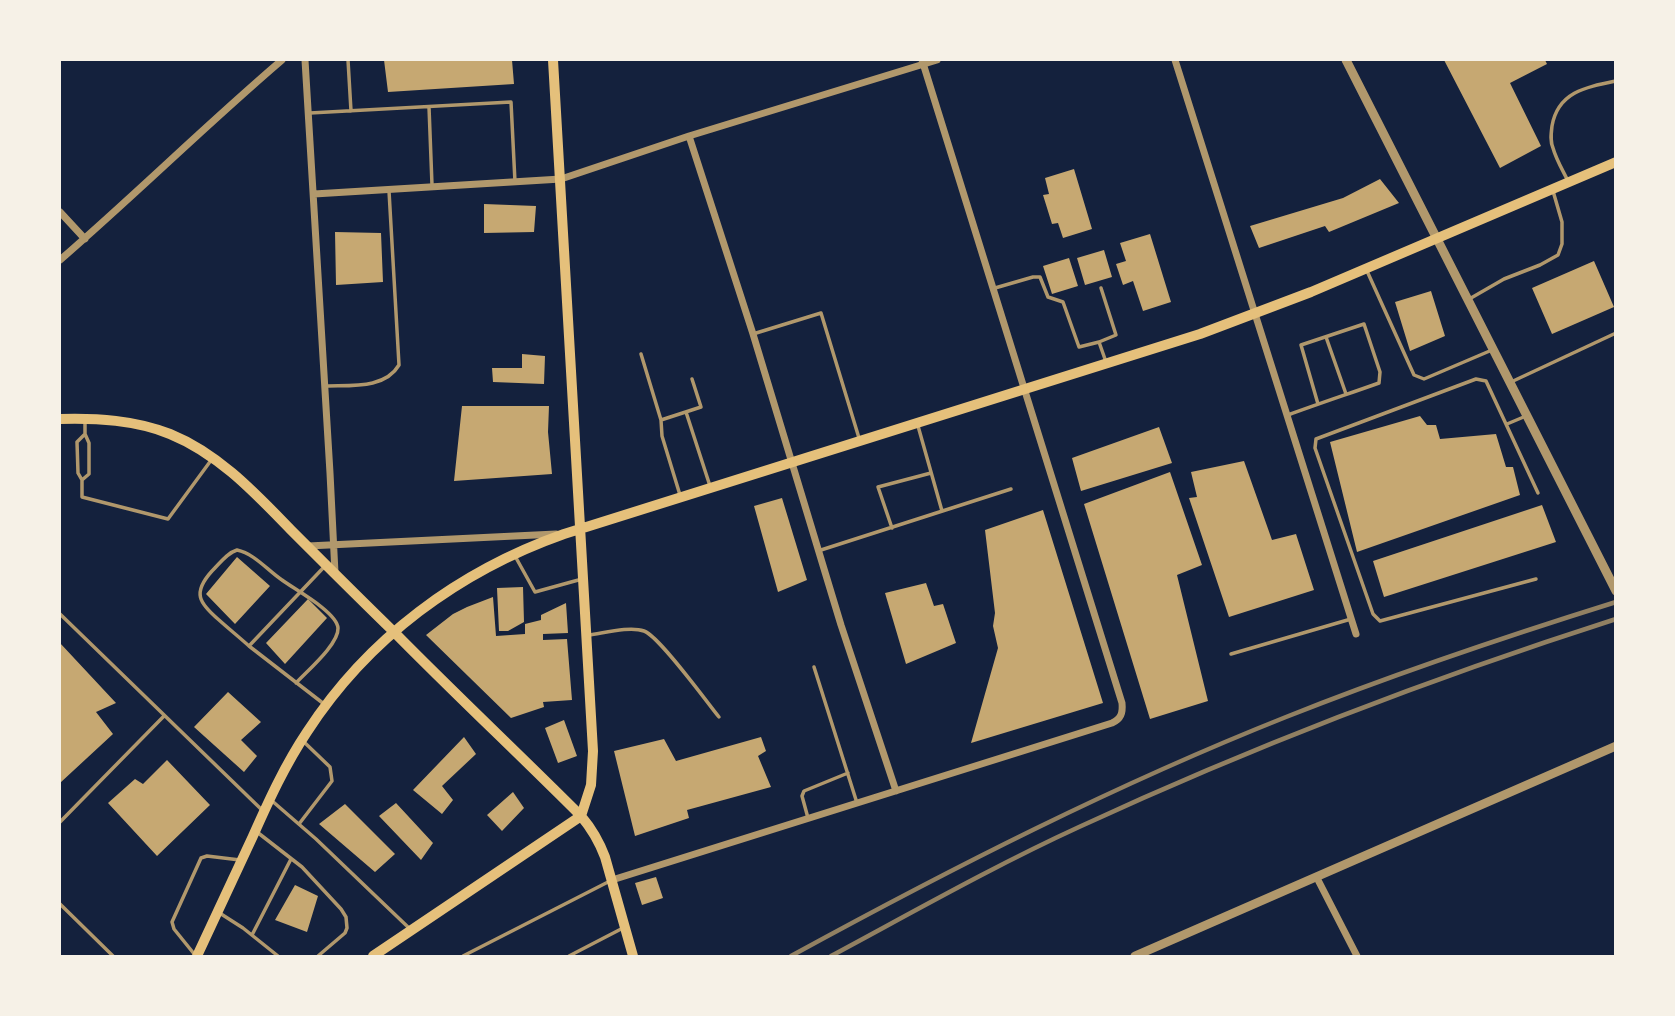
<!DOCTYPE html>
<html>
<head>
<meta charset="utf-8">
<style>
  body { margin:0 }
  #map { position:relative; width:1675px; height:1016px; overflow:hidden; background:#14213d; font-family:"Fira Sans",sans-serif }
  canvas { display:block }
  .frame { position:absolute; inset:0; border:61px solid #f6f1e7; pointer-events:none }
</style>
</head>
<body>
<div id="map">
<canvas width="1675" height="1016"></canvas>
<div class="frame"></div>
</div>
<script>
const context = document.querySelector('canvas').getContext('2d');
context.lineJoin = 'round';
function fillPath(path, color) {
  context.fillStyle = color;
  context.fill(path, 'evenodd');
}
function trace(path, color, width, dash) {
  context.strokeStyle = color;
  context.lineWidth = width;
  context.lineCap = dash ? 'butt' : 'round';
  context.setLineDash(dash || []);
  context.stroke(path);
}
const building = new Path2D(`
  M384,60H512L514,84L388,92Z
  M1444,60H1545L1547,64L1510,83L1541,146L1500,168Z
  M1074,169L1092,229L1063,238L1058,223L1052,224L1043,195L1049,194L1045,178Z
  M1380,179L1399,203L1329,232L1325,226L1259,248L1250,226L1343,198Z
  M484,204L536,206L534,232L484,233Z
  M335,232L381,233L383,282L336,285Z
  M1150,234L1171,302L1143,311L1133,281L1123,285L1116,264L1126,261L1120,243Z
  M1104,250L1112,277L1085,285L1077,258Z
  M1069,258L1078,286L1052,294L1043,266Z
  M1594,261L1614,307L1552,334L1532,288Z
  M1431,291L1445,336L1410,351L1395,302Z
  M522,354L545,356L544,384L493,382L492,368H522Z
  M462,406H549L548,432L552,474L454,481Z
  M1420,416L1427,425H1436L1440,439L1496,434L1506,467H1513L1520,495L1357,552L1330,442Z
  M1159,427L1172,463L1081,491L1072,458Z
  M1244,461L1272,540L1296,534L1314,590L1229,617L1189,498L1197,497L1191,472Z
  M1170,472L1202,565L1177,575L1208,701L1150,719L1084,504Z
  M782,498L807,580L778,592L754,506Z
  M1542,505L1556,542L1384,597L1373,561Z
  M1043,510L1103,703L971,743L998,648L993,626L995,613L985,530Z
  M237,557L270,586L235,624L206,594Z
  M926,583L934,606L943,604L956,643L906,664L885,593Z
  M523,587L524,622L508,631H499L497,588Z
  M493,597L496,636L525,634V624L541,620V615L566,603L568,633L543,634V640L567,639L572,700L543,702L544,707L511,718L426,635L453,614L467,607Z
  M308,599L327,618L285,664L266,643Z
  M60,643L116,703L96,712L113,734L60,783Z
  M228,692L261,722L241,740L257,756L244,772L194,727Z
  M564,720L577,756L558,763L545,728Z
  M464,737L476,754L442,786L453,800L442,814L413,790Z
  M761,737L766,751L758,756L771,787L687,810L689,818L635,836L614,751L664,739L676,761Z
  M167,760L210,805L157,856L108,803L135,779L143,784Z
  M513,792L524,808L502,831L487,815Z
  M396,803L433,843L421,860L379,816Z
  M345,804L395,854L375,872L319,824Z
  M656,877L663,898L642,905L635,883Z
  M295,885L318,896L307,932L275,920Z`);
const service = new Path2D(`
  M348,60L351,111
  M429,107L432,185
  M310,113L511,102L515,182
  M1567,179C1562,169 1556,159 1553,148C1550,141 1551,134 1552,126C1558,92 1586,87 1616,81
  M1367,271L1414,375L1424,379L1492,350
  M995,288L1033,277H1040L1048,297L1063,302L1079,347L1099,342L1106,362
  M1471,298L1504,279L1540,265L1558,255L1562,244V222L1553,191
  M753,334L821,313L859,438
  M1326,337L1346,394
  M1099,342L1116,335L1101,288
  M641,354L661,420L662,436L680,495
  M1511,382L1616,333
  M326,386C351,385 385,389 399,365L389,191
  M686,412L710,486
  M1288,415C1318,404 1348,394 1379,383L1380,372L1364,324L1301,345L1318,404
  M661,420L701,407L692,379
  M1507,424L1526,416
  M918,426L942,511
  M85,434L89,443V474L82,480V497L168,519L212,459
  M82,480L78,473L77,442L85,434V421
  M892,528L878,487L931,473
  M821,550L1011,489
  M515,556L535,592L582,579
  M1536,579L1380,621L1373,614L1315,448L1316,439L1476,379L1486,381L1538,493
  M60,614L262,810
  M589,635C604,633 630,626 644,631C659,636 706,701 719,717
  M249,646C239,637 229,629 219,620C199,603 192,593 212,571C220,563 227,553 237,550C255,554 267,570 282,580C294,589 337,612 338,628C339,644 307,671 296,683
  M1231,654L1351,619
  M814,667L857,803
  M324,704L249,646L325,566
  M271,800L316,839L409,928
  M808,818L802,796L804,791L848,773
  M60,822L164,716
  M299,824L332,781L330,767L303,741
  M257,832L302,867L341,909L346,917L347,928L345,933L318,956
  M60,904L113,956
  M218,912L243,928L278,956
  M252,935L291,859
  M195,955L174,929L172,922L201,858L207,856L240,860
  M463,956L610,881
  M569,956L623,928`);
const minor = new Path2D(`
  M305,60L330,473L335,573
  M1175,60L1356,634
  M689,136L753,334L841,625L896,791
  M314,194L561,179L689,136L937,60
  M60,212L85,239
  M60,260C135,195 206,125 282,60
  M308,546L556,534
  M1317,878L1357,956
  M612,880L1112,723C1121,719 1123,713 1122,703L922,60`);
const tertiary = new Path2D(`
  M1346,60C1436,236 1526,413 1616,591
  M1135,956L1616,746`);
const secondary = new Path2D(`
  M60,419C97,418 135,420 170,434C219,454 255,493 291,530C325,564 359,598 394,632`);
const primary = new Path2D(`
  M553,60L593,751L591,785L581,816
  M394,632C455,694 519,754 581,816C592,829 599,841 605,857L633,956
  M197,956C216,916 234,876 253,836C269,800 285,765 307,732C368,638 459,571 564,534L1200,334L1311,292L1616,162
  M373,956L581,816`);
const rail = new Path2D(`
  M791,956C952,868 1115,785 1286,717C1394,674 1504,637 1616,602
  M831,956C913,912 994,866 1079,827C1254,746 1432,678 1616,619`);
fillPath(building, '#c6a872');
trace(service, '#b1986c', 3.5);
trace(minor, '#b1986c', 7);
trace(tertiary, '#b1986c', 9);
trace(secondary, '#e5c07b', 10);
trace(primary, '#e5c07b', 10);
trace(rail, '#918062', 4.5);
</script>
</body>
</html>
